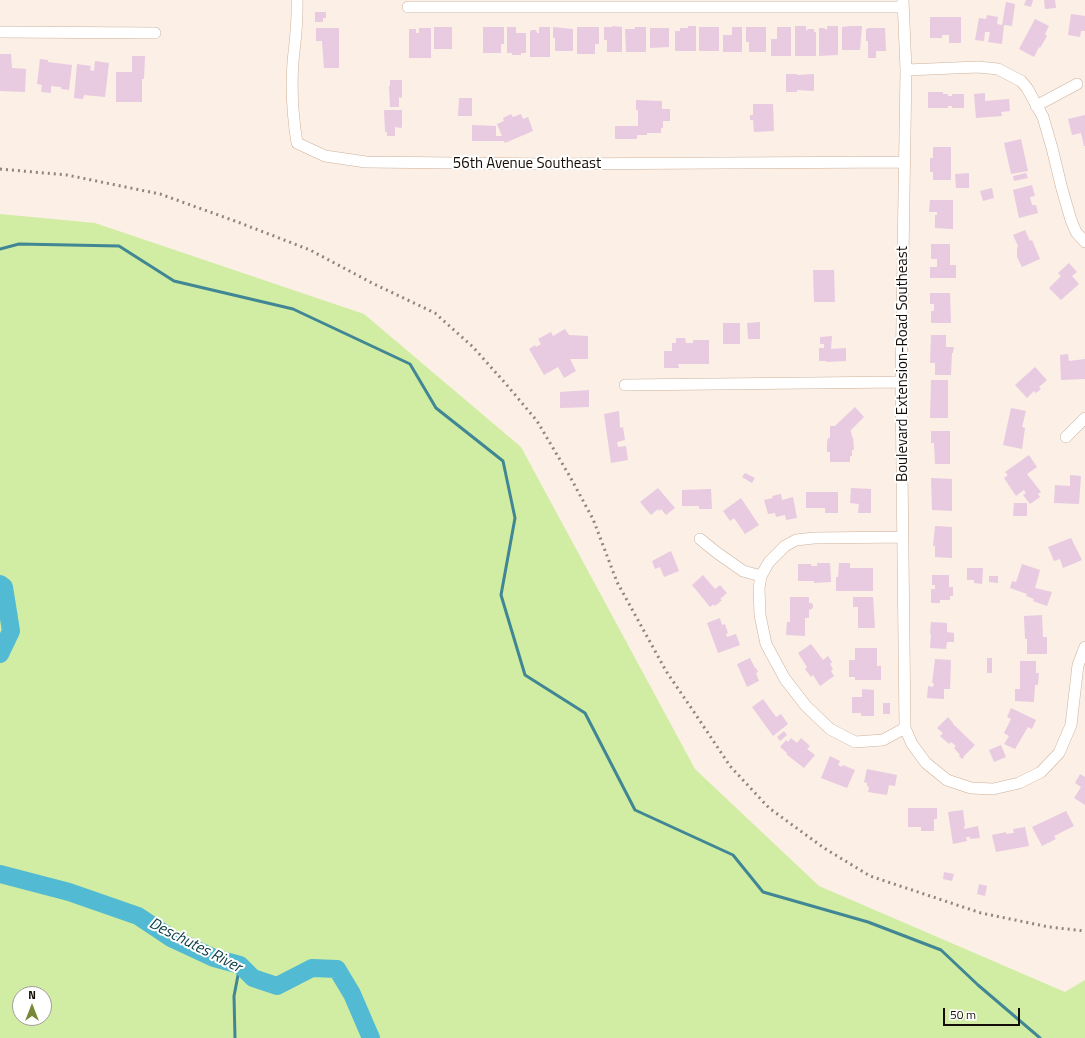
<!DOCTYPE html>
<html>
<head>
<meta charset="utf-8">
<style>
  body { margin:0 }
  #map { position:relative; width:1085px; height:1038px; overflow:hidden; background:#fbefe6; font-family:"Titillium Web",sans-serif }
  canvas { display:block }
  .north { position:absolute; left:12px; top:986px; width:40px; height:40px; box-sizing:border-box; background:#fff; border:1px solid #a19e9b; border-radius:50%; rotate:0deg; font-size:11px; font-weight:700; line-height:16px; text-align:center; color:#150c05 }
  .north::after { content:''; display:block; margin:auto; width:14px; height:18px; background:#778837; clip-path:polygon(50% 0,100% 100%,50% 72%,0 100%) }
  .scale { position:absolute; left:943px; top:1008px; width:77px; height:18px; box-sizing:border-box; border:2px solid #150c05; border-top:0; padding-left:5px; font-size:12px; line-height:14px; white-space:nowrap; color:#150c05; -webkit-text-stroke:3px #fff; paint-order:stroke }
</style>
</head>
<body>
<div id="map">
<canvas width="1085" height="1038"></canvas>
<div class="north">N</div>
<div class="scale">50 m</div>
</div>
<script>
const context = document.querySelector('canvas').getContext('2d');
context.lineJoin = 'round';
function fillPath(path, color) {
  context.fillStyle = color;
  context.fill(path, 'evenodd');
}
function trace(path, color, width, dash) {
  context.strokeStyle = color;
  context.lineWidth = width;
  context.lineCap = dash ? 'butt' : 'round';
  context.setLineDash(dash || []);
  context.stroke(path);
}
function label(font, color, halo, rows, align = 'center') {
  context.font = font + ' "Titillium Web",sans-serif';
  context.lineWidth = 4;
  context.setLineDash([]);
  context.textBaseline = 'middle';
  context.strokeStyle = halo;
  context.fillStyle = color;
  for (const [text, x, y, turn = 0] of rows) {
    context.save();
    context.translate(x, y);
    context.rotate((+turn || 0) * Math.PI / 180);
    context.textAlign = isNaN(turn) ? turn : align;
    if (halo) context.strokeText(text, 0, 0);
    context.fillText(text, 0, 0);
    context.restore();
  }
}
const green = new Path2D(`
  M0,214L95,223L364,314L521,447L695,769L819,886L1065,992L1085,980V1038H0ZM20,994H44V1018H20Z`);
const stream = new Path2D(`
  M0,249L19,244L119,246L174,281L293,309L410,364L436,408L503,461L515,518L501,595L525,675L585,713L635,810L733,855L763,892L868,922L941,950L978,985L1040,1038
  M235,1038L234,996L240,965`);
const river = new Path2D(`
  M0,584L4,587L11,631L0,654
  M0,874L69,892L138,916L171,938L214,958L240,965L253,978L277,986L312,968L337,969L352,994L371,1038`);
const building = new Path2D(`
  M1026,0H1033L1031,7L1024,5Z
  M1044,0H1055L1056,8L1045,9Z
  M1006,2L1015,4L1012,26L1004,25L1002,44L988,42L990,32H985L984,41L975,40L979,18L986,19L987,15L998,17L997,24L1002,25Z
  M315,12H326V18H323V22H315Z
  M1071,14L1085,16V31H1081L1080,37L1068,35Z
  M930,17H961V43H949V35H942V38H930Z
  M1035,19L1049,26L1045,34L1047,36L1040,48L1039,47L1034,57L1019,49Z
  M612,26L622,27V52H607V40H604V27H612Z
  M688,26H696V51H675V31H680V28H688Z
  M795,26H806V31L808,29H814V32H816V56H795Z
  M827,26H838V55L819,56V28H824L827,30Z
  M851,26H862L860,50H842V27Z
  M434,27H452V49H434Z
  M483,27H504V44H501V53H483Z
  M507,27H516V33H526V53H521V55H512V53H507Z
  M539,27H550V57H530V32L531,30H536L537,33H539Z
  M553,27L573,29V51H555V38H553Z
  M577,27H599V44H595V54H577Z
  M635,27H646V52H626L625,29H635Z
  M699,27H719V51H699Z
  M732,27H742V52H723V35H732Z
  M746,27H766V52H749V42H746Z
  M777,27H791V56H771V39H777Z
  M316,28H339V68H324L322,41H316Z
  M419,28H431V58H409V29H416V33H419Z
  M650,28H669V47L650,48Z
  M869,28H885L886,51H876V58H868V41H866V29Z
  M0,54H11L12,68L26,69L25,92L0,91Z
  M132,56H145L144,79H142V102H116V72H132Z
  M40,59L48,60V62L72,65L69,90L61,89V87L51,86V93L41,92L42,85L37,84Z
  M95,61L109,63L105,97L84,95L83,99L74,98L77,64L91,66L90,70L94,71Z
  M786,74H797V75L814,74V91L797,90V92H786Z
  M390,80H402V98L399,97V107H390L389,86H390Z
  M928,92H943V94H948V96H952V94H964V108H952V106H948V108H928Z
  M985,93V101L1009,99L1010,111L1001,112L1002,116L976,118L974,94Z
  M459,98H472V116H458Z
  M636,100L662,101V109H670V121H663V128H661V133H647V135H637V139H615V126H638V110H636Z
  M753,104H773L774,131L754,132L753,120H750V115H753Z
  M384,110H402V127L401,128L395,127V136H387V132H385Z
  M511,114L513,117L521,114L523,119L528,117L533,131L505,143L504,141H472V125L496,126V136H502L497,124L504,121L503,118Z
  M1085,115V146H1084L1081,133L1072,135L1068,119Z
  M1021,139L1028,171L1011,174L1004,143Z
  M933,147H951V180H933V172H930V158H933Z
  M969,173V188H956L955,174Z
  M1026,173L1028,178L1014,181L1013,176Z
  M1032,185L1035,196L1030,197L1032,205H1036L1038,213L1019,218L1013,190Z
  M992,188L994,198L983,201L980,191Z
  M930,200H953V229L935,228V215H937V212H929Z
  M1025,230L1030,241L1032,240L1040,259L1022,267L1017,257V248L1018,246L1013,235Z
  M931,244H950V265H956V278H930V267H937V259H931Z
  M1069,263L1077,272L1072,276L1079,284L1061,300L1049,288L1061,276L1058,273Z
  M813,270H834L835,302H814Z
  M930,293H950L951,323H931V311H934V304H930Z
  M760,322V339H748L747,323Z
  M723,323H740V344H723Z
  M565,329L569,335L588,336V359H570L576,371L564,378L558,367L544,375L529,349L535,345L536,347L541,344L538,339L551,332L553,336Z
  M931,335H946V347H954L953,353H952L951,375H935V363H930Z
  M832,336L831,349L846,348V361L826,362V361H819V348H824V344H820V337Z
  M676,338H685L686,343H693V340H709V364H678L679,368H664V351H672V343H676Z
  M1068,354L1069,361L1085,359V379L1061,380L1060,355Z
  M1035,367L1047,380L1039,387L1041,389L1036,393L1034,391L1027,398L1015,385Z
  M931,380H948V418H930Z
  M589,390V407L560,408V392Z
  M855,407L864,417L850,431H851L852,437H853L854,450H852V456H850V462H830V452H827V443L828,438H830V426H835Z
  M1011,408L1026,411L1022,427L1025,428L1022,449L1003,445Z
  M619,411L620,428L623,427L625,440L617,442L618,447L626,446L628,460L611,463L604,414Z
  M931,431H950V464H935L934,443H931Z
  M1029,455L1037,467L1027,474L1041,492L1038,494L1040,497L1030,504L1023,495L1026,493L1024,490L1016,496L1004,478L1008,475L1005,472Z
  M745,473L755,478L752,483L742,477Z
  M1070,475L1081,476L1079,504L1054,503L1055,485L1070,486Z
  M931,478L952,479V511L932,510Z
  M658,488L675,508L666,515L661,509L659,511L658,509L651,515L640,502Z
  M851,488L871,489V513H858L859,504L850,503Z
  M711,489L712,509H699V506H682V490Z
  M806,492H838V513H825V508H806Z
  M781,494L782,500L793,497L797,518L786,520L785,515L776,517L775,513L768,514L764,500L773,498L772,496Z
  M741,498L759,525L745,534L734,518L730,521L723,511Z
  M1014,503H1027V516H1013Z
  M935,526L952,527V558L935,557V546H933Z
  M1071,538L1082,560L1063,568L1060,559L1054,561L1048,547Z
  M671,551L679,571L664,577L660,567L655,569L652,561Z
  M817,563H830L831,582L814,583V581H798V564H811V566H817Z
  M839,563H850V568H873V591H836V577H838Z
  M1022,564L1040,570L1035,588L1052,592L1047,606L1033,601L1034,599L1026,596L1027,594L1010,588L1012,581L1016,582Z
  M967,568H983L982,584L974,583V580H967Z
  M703,575L715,589L720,585L727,593L720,599L722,600L715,606L714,604L710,607L692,585Z
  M932,575H949V587H953V596H950V600H940V603H931V589H935V585H932Z
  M989,576H998V583L989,582Z
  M790,597H809V603H812L813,605V608L809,610V618H805V636L786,635L787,622H790Z
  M853,597H873L875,628H858V607H853Z
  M1042,615L1043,637H1047V654H1027V639H1025L1024,616Z
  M720,618L722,625L725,624L728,633L726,634L727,637L736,634L740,645L718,653L707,623Z
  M931,622L947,623V632L954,633V642H947L946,649L930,648L931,634H930Z
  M811,644L823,660L828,656L832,662L830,664L833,669L831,671L834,676L820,686L813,675L811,677L805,669L807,667L798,653Z
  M855,648H877V666H881V680H855V677H849V660H855Z
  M750,658L755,668H756L758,672L756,673L759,681L747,687L737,664Z
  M987,658H992V673H987Z
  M935,659L951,660L950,689H944V699L927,698L928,686L933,687L934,683H932Z
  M1020,661H1036V673H1039L1038,685H1035L1034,702L1015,701V689H1020Z
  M862,689L874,690V716H861V713H852V697H862Z
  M763,699L776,717L781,714L788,724L773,736L752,707Z
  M883,703H890V714H883Z
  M1011,708L1036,720L1032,729L1028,727L1015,749L1004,744L1009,736L1004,733L1011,719L1007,717Z
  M948,717L953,723V724L975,745L963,757L964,758L962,759L959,756L960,755L954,748L956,746L951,742L949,744L940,736L943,733L937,728Z
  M784,731L787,735L780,741L777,737Z
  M791,738L797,743L801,738L810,746L807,749L815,755L804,768L786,754L787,753L780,747L786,740L788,742Z
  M1001,745L1006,757L994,762L989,750Z
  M830,756L840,761L838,765L842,767L843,765L855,770L847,788L821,778Z
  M867,769L897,775L895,786L889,785L887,795L868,792L869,787L867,786V783L864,782Z
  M1080,774L1085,777V805L1074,798L1081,787L1075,783Z
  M908,808H937V819H934V831H921V827H908Z
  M963,810L965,826L964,827V829L978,826L980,838L970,839V837H966L967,841L953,844L948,812Z
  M1066,811L1074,826L1054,836L1056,839L1042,846L1032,827Z
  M1025,827L1029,846L996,852L992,835L1006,832V834L1014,833L1013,829Z
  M944,872L954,874L952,881L943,879Z
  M979,884L987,886L985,896L977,894Z`);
const minor = new Path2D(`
  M297,0C298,22 295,41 293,62C291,88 293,118 297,143L325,156L366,162L545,164L904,162
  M903,0L906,70L901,382L905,728L912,744L926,763L947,780L971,788L993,789L1019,783L1041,772L1059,753L1071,725L1078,665L1085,647
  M408,7H903
  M0,32L155,33
  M906,70L978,67L998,69L1021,81L1027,88L1043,117L1052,148L1062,189L1071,220L1076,232L1085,242
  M1036,106L1077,84
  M625,385L901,382
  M1066,437L1085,418
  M903,537L814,538L796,540L785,546L769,562L761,576L759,588L760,615L766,644L785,679L806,706L830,729L855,742L883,740L905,728
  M700,539L716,552L743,571L761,576`);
const rail = new Path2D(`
  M0,169L67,175L160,194L235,221L310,250L372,283L435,313L473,347L506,384L537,421L569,475L593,519L617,582L666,671L694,712L730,766L769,808L824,848L870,876L981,913L1049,927L1085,931`);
const streetNames = [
  ["56th Avenue Southeast",527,164],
  ["Boulevard Extension-Road Southeast",903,364,-90]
];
const waterNames = [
  ["Deschutes River",195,946,27]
];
fillPath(green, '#d1eda3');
trace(stream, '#408694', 3);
trace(river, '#52bad2', 18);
fillPath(building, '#e8cae1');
trace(minor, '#cdb19a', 12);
trace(minor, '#fff', 11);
trace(rail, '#91867e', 3, [2, 4]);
label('15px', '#150c05', '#fff', streetNames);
label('italic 16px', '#0d3d47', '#fff', waterNames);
</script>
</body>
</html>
